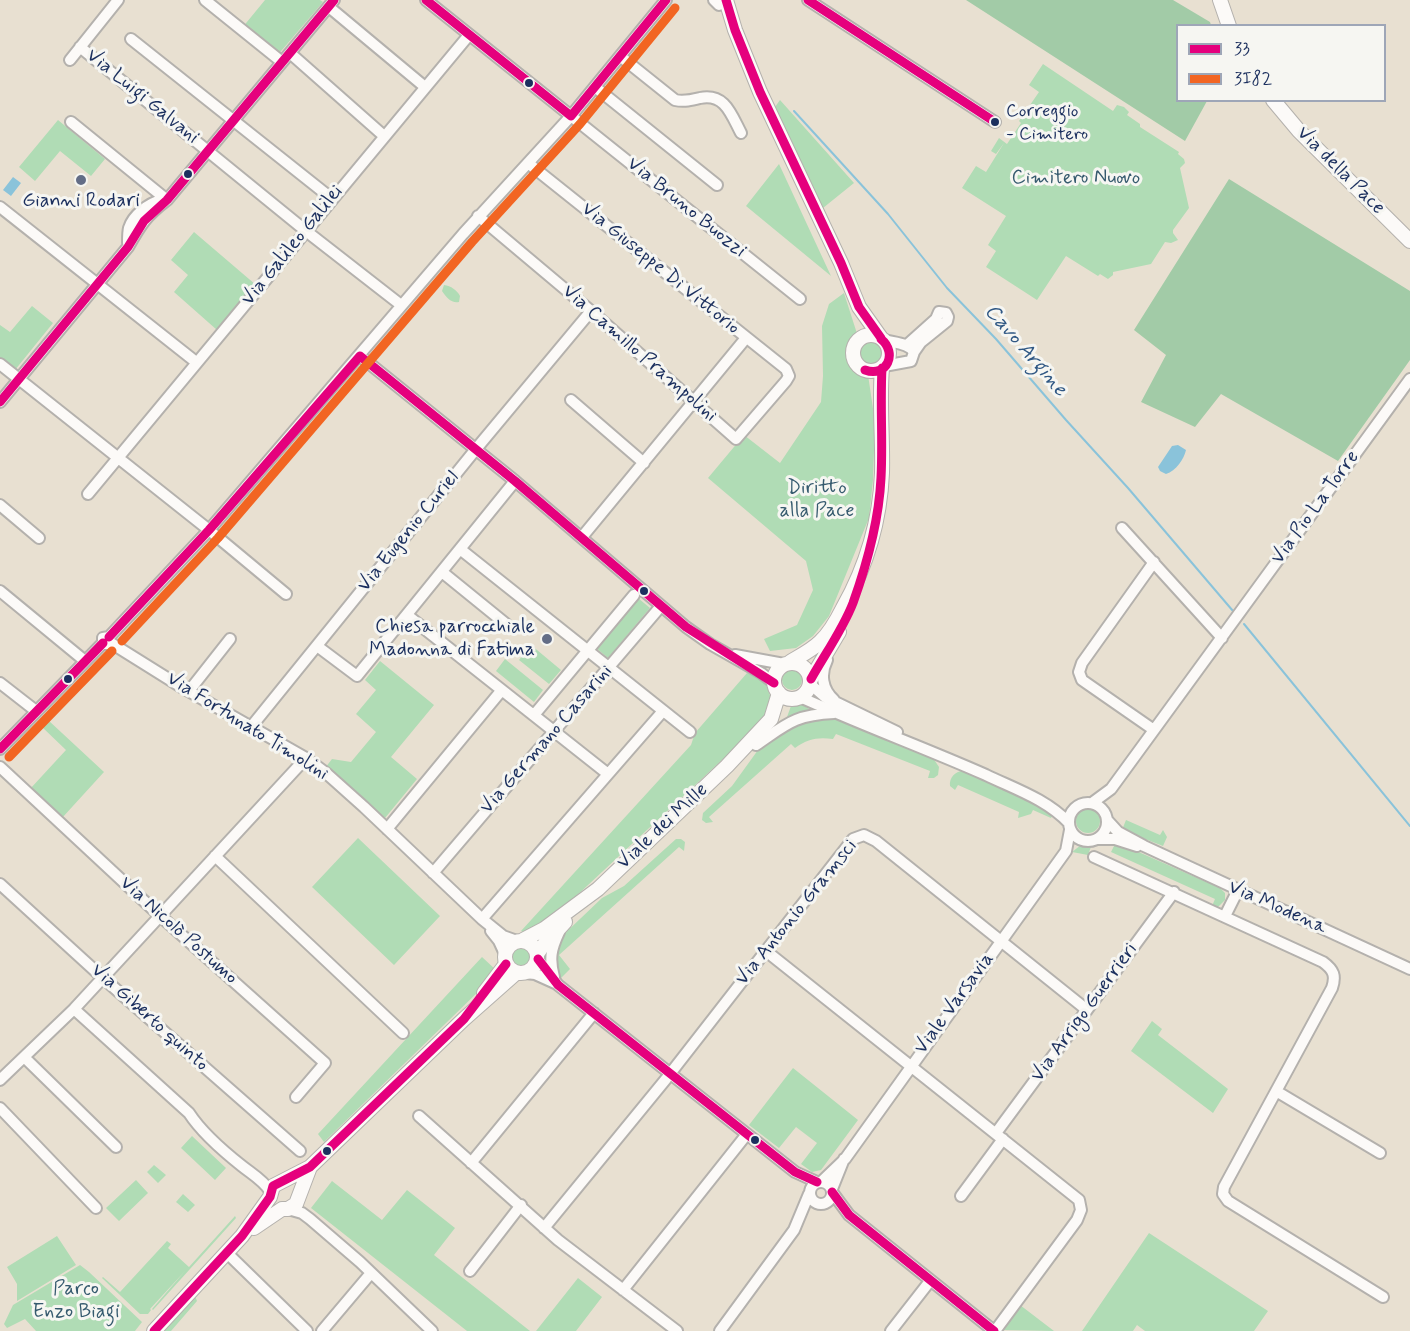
<!DOCTYPE html>
<html>
<head>
<meta charset="utf-8">
<style>
  body { margin:0 }
  #map { position:relative; width:1410px; height:1331px; overflow:hidden; background:#e8e0d1; font-family:Mynerve,sans-serif }
  canvas { display:block }
  .legend { position:absolute; left:1176px; top:24px; width:210px; height:78px; box-sizing:border-box; background:#f6f6f2; border:2px solid #9ea6b7; margin:0; padding:8px 10px; list-style:none; font-size:18px; color:#1b2f5e }
  .legend li { display:flex; align-items:center; gap:12px; height:30px }
  .legend b { width:30px; border:2px solid #9ea6b7 }
</style>
</head>
<body>
<div id="map">
<canvas width="1410" height="1331"></canvas>
<ul class="legend">
<li><b style="height:8px;background:#e5007d"></b>33</li>
<li><b style="height:8px;background:#f26522"></b>3I82</li>
</ul>
</div>
<script>
const context = document.querySelector('canvas').getContext('2d');
context.lineJoin = 'round';
function fillPath(path, color) {
  context.fillStyle = color;
  context.fill(path, 'evenodd');
}
function trace(path, color, width, dash) {
  context.strokeStyle = color;
  context.lineWidth = width;
  context.lineCap = dash ? 'butt' : 'round';
  context.setLineDash(dash || []);
  context.stroke(path);
}
function label(font, color, halo, rows, align = 'center') {
  context.font = font + ' Mynerve,sans-serif';
  context.lineWidth = 6;
  context.setLineDash([]);
  context.textBaseline = 'middle';
  context.strokeStyle = halo;
  context.fillStyle = color;
  for (const [text, x, y, turn = 0] of rows) {
    context.save();
    context.translate(x, y);
    context.rotate((+turn || 0) * Math.PI / 180);
    context.textAlign = isNaN(turn) ? turn : align;
    if (halo) context.strokeText(text, 0, 0);
    context.fillText(text, 0, 0);
    context.restore();
  }
}
const green = new Path2D(`
  M265,0H320L323,2L276,57L242,28Z
  M1043,64L1113,111L1117,105L1124,107L1129,112L1127,115L1140,124V127L1179,152L1178,154L1184,159L1185,163L1180,168L1189,208L1173,230V233L1178,240L1171,243L1165,242L1151,264L1113,272V275L1108,279L1100,274L1098,276L1066,256L1037,300L986,267L996,251L988,245L1006,216L962,188L976,166L986,172L1004,143L996,154L991,151L999,138L1007,144L1021,123L1019,121L1039,92L1029,85Z
  M780,100L854,183L823,208L775,107Z
  M58,120L105,159L91,176L60,151L35,181L19,167Z
  M779,164L831,276L746,206Z
  M194,232L256,285L217,330L174,292L188,275L171,260Z
  M444,285C451,286 457,290 460,296L459,302C452,304 446,297 442,291Z
  M844,293L860,343C885,328 898,366 867,368L875,422L873,480L869,518L829,616L813,636L796,648L770,651L764,639L797,625L813,590L806,561L708,478L744,435L780,463L821,402L823,376L822,326L829,304Z
  M32,306L53,323L15,370L0,357V325L10,332Z
  M638,598L650,608L608,658L596,648Z
  M531,645L561,670L549,684L519,660Z
  M505,659L543,690L534,702L496,671Z
  M380,661L434,705L391,757L417,779L385,818L325,768L332,759L351,762L376,732L356,714L376,690L365,680Z
  M782 680a10 10 0 1 1 20 0a10 10 0 1 1-20 0Z
  M747,673L764,679L771,698L768,717L557,914L528,935L521,931L691,745L695,733Z
  M801,704L811,710L787,717L791,706Z
  M817,717L838,719L933,758L939,767L938,775L934,778H928L930,771L836,734L833,739C817,737 808,739 795,748L791,744L709,817L713,822L706,823L702,820L703,813L732,786L758,750L778,732Z
  M48,720L104,772L62,818L30,789L66,750L42,727Z
  M963,771L1054,812L1051,818L1033,810L1031,814L1018,818L1019,812L958,785L955,790L950,786C949,778 955,771 963,771Z
  M1076 821a12 12 0 1 1 24 0a12 12 0 1 1-24 0Z
  M1126,820L1160,835L1163,830L1167,837L1163,846L1122,830Z
  M358,838L440,916L394,965L312,887Z
  M676,839H681L685,842L684,851L679,847L559,955L570,969L561,978L554,966L560,938L602,898L624,886Z
  M1116,842L1220,888L1225,893V900L1218,907L1212,906L1215,899L1111,852Z
  M1092,844L1088,855L1072,852L1081,845Z
  M511 956a10 10 0 1 1 20 0a10 10 0 1 1-20 0Z
  M482,957L496,970L484,986L324,1142L318,1134Z
  M1152,1021L1162,1029L1158,1035L1228,1089L1213,1113L1131,1051Z
  M793,1068L858,1120L821,1170L812,1172L801,1164L817,1143L796,1127L779,1148L749,1125Z
  M192,1136L226,1168L215,1180L181,1148Z
  M154,1165L166,1175L158,1183L147,1172Z
  M136,1180L148,1193L119,1221L106,1208Z
  M332,1181L382,1220L407,1190L455,1228L434,1255L530,1331H467L311,1208Z
  M183,1194L195,1205L188,1212L176,1202Z
  M235,1216L236,1218L153,1310L152,1309L185,1271L150,1309L151,1310L148,1314H140L102,1278L103,1277L120,1292L167,1241L171,1244L168,1248L189,1267Z
  M1149,1233L1268,1311L1254,1331H1145L1137,1325L1133,1331H1082Z
  M57,1236L76,1265L17,1301V1284L7,1267Z
  M80,1265L89,1272L142,1322L135,1331H36L25,1319L7,1328L4,1324L13,1305Z
  M578,1278L602,1297L576,1331H536Z
  M195,1296L197,1301L171,1331H163Z
  M1020,1305L1054,1331L1002,1330Z`);
const forest = new Path2D(`
  M966,0H1173L1210,22L1211,25L1178,26V100L1207,101L1185,141Z
  M1229,179L1410,291V360L1338,461L1221,394L1195,427L1141,402L1166,355L1134,330Z`);
const water = new Path2D(`
  M13,177L21,183L11,196L3,190Z
  M1178,445L1186,450C1184,459 1176,471 1166,474L1160,471L1158,467L1172,446Z`);
const stream = new Path2D(`
  M794,111L888,214L947,288L996,339L1066,420L1128,488L1233,611
  M1244,624L1410,826`);
const minor = new Path2D(`
  M205,0L282,62
  M426,0L800,299
  M714,0L719,5
  M808,0L995,122
  M329,7L425,87
  M131,39L331,198
  M80,47L306,231L401,305
  M290,53L384,136
  M620,56L675,100C684,102 692,100 700,98C725,93 731,114 741,133
  M70,60L118,0
  M595,87L717,185
  M71,122L167,200
  M0,207L196,362
  M478,216L591,311L736,439L786,381L789,376L786,369L528,163
  M128,243C128,239 128,232 129,228C133,215 149,203 161,200
  M907,345L936,319L939,312L946,313L948,317L947,321L921,342L914,352
  M360,356L515,481L686,627L710,644L761,673L774,683
  M0,364L209,530L286,594
  M884,366L911,361L914,352C909,343 894,343 884,340
  M571,400L644,463
  M0,402L128,247C141,224 146,216 167,200L334,0
  M88,494L469,35
  M0,505L39,538
  M1122,528L1222,638
  M582,537L746,338
  M460,549L690,732
  M442,572L506,624
  M0,591L85,661
  M407,615L608,774
  M109,637L110,644H103V638L109,637L209,530L463,234L571,116L666,0
  M111,643L183,688L306,758L326,773L364,807L482,919L503,936L517,941
  M317,646L357,676L515,481
  M735,655L784,664
  M827,660C820,674 822,689 834,700
  M0,683L36,711
  M810,684L825,697L897,732
  M189,691L230,639
  M800,697C862,725 925,748 986,775C1015,789 1046,799 1069,823
  M534,715L634,595
  M251,727L476,449L591,311
  M1154,730L1082,680L1079,672L1082,663L1154,562
  M756,745C787,724 794,715 834,713
  M0,749L103,643
  M0,767L157,913L325,1063L296,1097
  M1069 822a19 19 0 1 1 38 0a19 19 0 1 1-38 0Z
  M1092,803L1111,789L1410,379
  M1107,820L1118,832L1144,846L1410,969
  M387,829L501,691
  M1098,839H1115L1137,846
  M215,856L403,1033
  M1094,857L1323,962C1334,970 1336,976 1332,988L1224,1187L1223,1194L1228,1201L1383,1297
  M433,873L661,606
  M0,884L103,978L300,1151
  M1225,916L1238,890
  M482,919L663,711
  M491,931L499,941L505,954
  M766,951L1079,1200L1081,1210L1077,1220L995,1331
  M538,959L558,985L795,1172L817,1182
  M525,973L535,974L555,983
  M554,977C549,959 551,949 559,932
  M74,1009L189,1113C202,1133 223,1151 242,1166C252,1174 263,1180 270,1191
  M24,1057L116,1147
  M0,1080L74,1009L306,758
  M1276,1091L1380,1153
  M0,1108L96,1208
  M419,1116L558,1240L677,1331
  M996,1133L1174,892
  M471,1163L594,1013
  M810 1193a11 11 0 1 1 22 0a11 11 0 1 1-22 0Z
  M821,1182L845,1159L1066,851L1070,830
  M832,1189L844,1159
  M832,1192L849,1215L994,1331
  M961,1196L1003,1139
  M288,1209L302,1213L310,1219L360,1262L432,1331
  M544,1228L666,1079L853,839L864,835L876,841L1087,1010
  M227,1253L307,1331
  M470,1271L521,1205
  M623,1290L747,1134
  M322,1331L371,1273
  M720,1331L794,1230L809,1194
  M891,1331L930,1281`);
const major = new Path2D(`
  M726,0L735,30L760,92L841,263L859,307L881,338
  M1220,0L1229,26
  M1273,100L1299,131L1410,241
  M853 353a18 18 0 1 1 36 0a18 18 0 1 1-36 0Z
  M790,662C800,656 812,650 820,642C830,633 837,620 843,608C866,567 880,521 882,473C883,438 879,403 882,368
  M774 681a18 18 0 1 1 36 0a18 18 0 1 1-36 0Z
  M811,679L839,632
  M523,940L544,929L598,889L727,766L771,719L779,693
  M505 957a16 16 0 1 1 32 0a16 16 0 1 1-32 0Z
  M537,954L542,947L565,922
  M484,993L506,964
  M254,1228L282,1209H288L296,1204L310,1167
  M154,1331L242,1236L270,1197L273,1186L310,1167L464,1019L516,973`);
const bus1 = new Path2D(`
  M426,0L571,116
  M726,0L735,30L760,92L841,263L859,307L881,338
  M808,0L995,122
  M571,116L666,0
  M360,356L515,481L686,627L774,683
  M865,370C887,378 898,353 881,339
  M0,402L128,247L144,221L167,200L334,0
  M109,637L209,530L360,356
  M811,679C825,654 843,629 853,603C867,564 879,519 881,478C883,441 880,405 882,368
  M0,749L103,643
  M538,959L558,985L795,1172L817,1182
  M832,1192L849,1215L994,1331
  M154,1331L242,1236L270,1197L273,1186L310,1167L464,1019L506,964`);
const bus2 = new Path2D(`
  M122,641L218,538L472,242L580,124L675,8
  M9,757L112,651`);
const markers = [
  [529,83,5,"#1b2f5e"],
  [995,122,5,"#1b2f5e"],
  [188,174,5,"#1b2f5e"],
  [81,180,6,"#636d86"],
  [644,591,5,"#1b2f5e"],
  [547,639,6,"#636d86"],
  [68,679,5,"#1b2f5e"],
  [755,1140,5,"#1b2f5e"],
  [327,1151,5,"#1b2f5e"]
];
const busNames = [
  ["Correggio",1006,112],
  ["- Cimitero",1006,135]
];
const streetNames = [
  ["Via Luigi Galvani",142,97,39],
  ["Via della Pace",1340,171,45],
  ["Via Bruno Buozzi",686,208,39],
  ["Via Galileo Galilei",293,246,-51],
  ["Via Giuseppe Di Vittorio",660,269,39],
  ["Via Camillo Prampolini",639,354,41],
  ["Via Pio La Torre",1316,508,-54],
  ["Via Eugenio Curiel",409,532,-51],
  ["Via Fortunato Timolini",247,727,32],
  ["Via Germano Casarini",547,740,-49],
  ["Viale dei Mille",663,827,-43],
  ["Via Modena",1277,908,24],
  ["Via Antonio Gramsci",797,913,-51],
  ["Via Nicolò Postumo",178,931,42],
  ["Viale Varsavia",955,1004,-54],
  ["Via Arrigo Guerrieri",1085,1013,-54],
  ["Via Giberto quinto",149,1018,42]
];
const parkNames = [
  ["Cimitero Nuovo",1076,179],
  ["Diritto",817,489],
  ["alla Pace",817,512],
  ["Parco",76,1290],
  ["Enzo Biagi",76,1313]
];
const poiNames = [
  ["Gianni Rodari",81,202],
  ["Chiesa parrocchiale",535,628,"right"],
  ["Madonna di Fatima",535,651,"right"]
];
const waterNames = [
  ["Cavo Argine",1025,351,49]
];
fillPath(green, '#b0dcb5');
fillPath(forest, '#a2cba7');
fillPath(water, '#8ac3da');
trace(stream, '#8ac3da', 2);
trace(minor, '#b4b1ad', 14);
trace(major, '#b4b1ad', 16);
trace(minor, '#fcfaf8', 10);
trace(major, '#fcfaf8', 14);
trace(bus1, '#e5007d', 9);
trace(bus2, '#f26522', 9);
for (const [x, y, r, color] of markers) {
  const dot = new Path2D();
  dot.arc(x, y, r, 0, 2 * Math.PI);
  context.fillStyle = color;
  context.fill(dot);
  trace(dot, '#f6f6f2', 2);
}
label('18px', '#1b2f5e', '#f6f6f2', busNames, 'left');
label('20px', '#1b2f5e', '#f6f6f2', streetNames);
label('20px', '#355a6e', '#f6f6f2', parkNames);
label('20px', '#1b2f5e', '#f6f6f2', poiNames);
label('italic 21px', '#305884', '#f6f6f2', waterNames);
</script>
</body>
</html>
